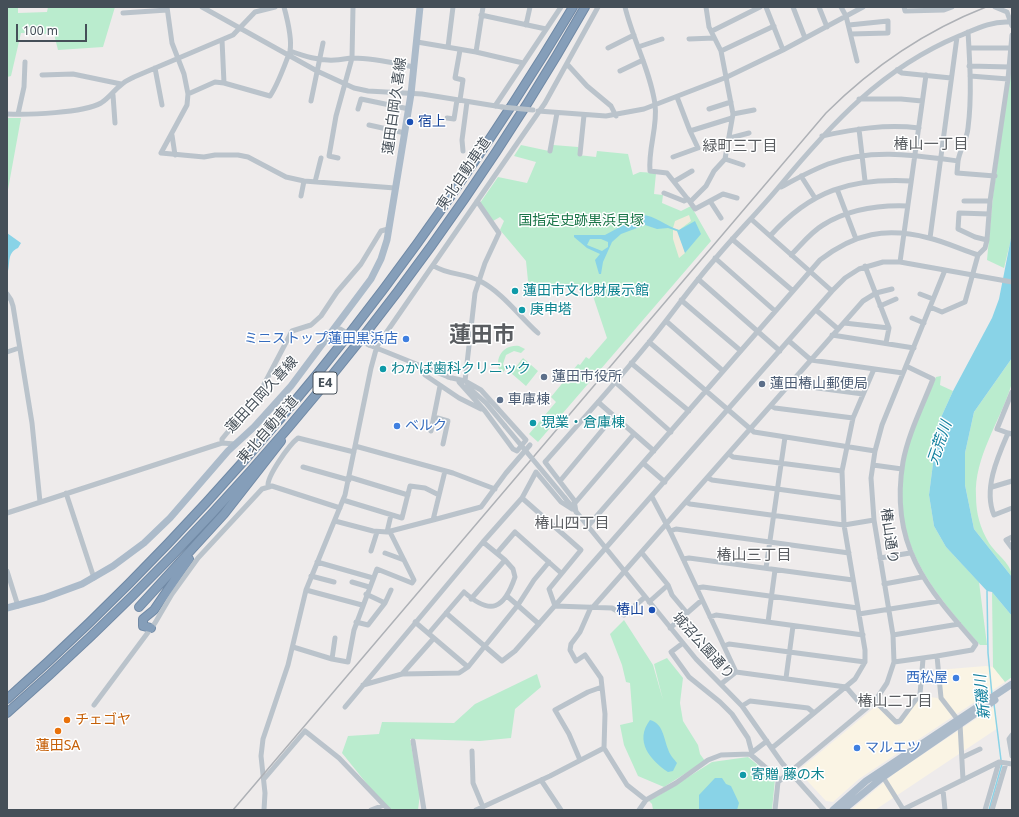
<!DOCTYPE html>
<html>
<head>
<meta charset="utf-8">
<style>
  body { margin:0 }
  #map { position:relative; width:1019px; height:817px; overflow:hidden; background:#eeebeb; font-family:"Noto Sans",sans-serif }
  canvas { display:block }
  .frame { position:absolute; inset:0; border:8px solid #454f58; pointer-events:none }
  .scale { position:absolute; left:16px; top:24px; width:71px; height:18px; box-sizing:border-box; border:2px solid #454f58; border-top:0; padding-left:5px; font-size:12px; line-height:14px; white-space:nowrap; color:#454f58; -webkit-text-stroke:3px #fff; paint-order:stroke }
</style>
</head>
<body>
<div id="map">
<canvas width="1019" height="817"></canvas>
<div class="frame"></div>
<div class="scale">100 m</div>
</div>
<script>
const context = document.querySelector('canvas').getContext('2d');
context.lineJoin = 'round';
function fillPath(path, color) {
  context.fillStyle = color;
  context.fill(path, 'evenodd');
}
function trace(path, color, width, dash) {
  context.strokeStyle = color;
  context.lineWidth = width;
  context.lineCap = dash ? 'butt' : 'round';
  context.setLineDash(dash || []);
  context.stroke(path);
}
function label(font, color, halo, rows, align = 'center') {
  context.font = font + ' "Noto Sans","Noto Sans JP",sans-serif';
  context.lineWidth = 3;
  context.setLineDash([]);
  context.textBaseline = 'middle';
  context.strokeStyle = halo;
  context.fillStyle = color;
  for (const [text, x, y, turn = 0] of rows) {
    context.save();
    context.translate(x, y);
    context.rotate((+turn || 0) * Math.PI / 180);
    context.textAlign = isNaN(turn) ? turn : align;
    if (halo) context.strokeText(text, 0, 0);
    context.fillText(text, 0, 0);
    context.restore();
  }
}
const commercial = new Path2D(`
  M986,666L993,667L1005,682L859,779L833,802L826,801L800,773V769L876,706L899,726L921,696L938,698L937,670Z
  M995,706L998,728L875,810H851L895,773Z`);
const green = new Path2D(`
  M7,7H18V13L47,12L48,7H115L103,47L58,50L54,34L21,33L11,76L7,77Z
  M1012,62V235L1004,268L987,260L993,195Z
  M7,118H21L7,195Z
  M521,145L549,151L553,145L578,147V155L596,157L597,151L628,154L633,175L640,172L656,173L654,194L663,195L662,203L681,211L691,206L711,241L538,442L529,434L556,402L551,397L578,364L580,365L586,357L589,359L607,338L590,287L529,291L526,261L500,230L504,221L500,217L493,221L480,203L498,177L527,183L536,162L514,156Z
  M519,346L525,349L521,353L514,351L506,355L503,364L505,370L501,374C493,360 502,344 519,346Z
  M523,358L538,371L526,386L511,373Z
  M1012,358C1012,367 1014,378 1011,386C1000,422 974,457 976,496C976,513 980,528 989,543C996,554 1012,564 1012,577L974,529L965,485V453L974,412Z
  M941,376L940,385L953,391L938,424L929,495L934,526L946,547L979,582L987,645H980C932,590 891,544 904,465C909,435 925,405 936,377Z
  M992,592L1012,616V677L1005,682L993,667Z
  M624,620L653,665L663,700L654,664L667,658L683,678L680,703L683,721L698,745L700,754L705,761L664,787L638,776L624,745L620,725L633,722L630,683L626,682L622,665L610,634Z
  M537,674L541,687L515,709L511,738L480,741L410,739L420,794L418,810H388L342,753L348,736L379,734L382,722L454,723L475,704Z
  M748,757L775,779L772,810H653L652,804L648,800L658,796L712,762Z`);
const sand = new Path2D(`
  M689,215L691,221L679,230L673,228L675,221Z
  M673,230L679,232L685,253L679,258L673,239Z`);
const water = new Path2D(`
  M642,215C654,215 666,226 679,230L695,221L701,234L685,253L677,231L668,228L657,229L645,225L621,234L612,242L603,262L601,274H599L595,260L600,254L587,248L574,237V235H605ZM590,239H601L608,242V247L602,251L587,245Z
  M7,233L21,243L18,248C6,253 11,265 7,274Z
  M1012,233V358L974,412L965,453V485L974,529L1012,577V616L992,592L987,591L946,547L934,526L929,495L938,424L953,391L992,318L999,299Z
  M650,720C663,723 664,739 668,749C669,754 674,759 677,763L673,771L668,772C650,760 634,741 650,720Z
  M715,778H722L726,784L731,786L739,803L737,810H699V795Z`);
const stream = new Path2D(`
  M987,591L988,653L992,695
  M994,704L1001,760
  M989,810L1002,764`);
const minor = new Path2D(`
  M167,7L172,43L184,74L188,94L187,105L161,153L204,157L215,155H238L248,157L286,177L304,181L395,188
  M202,7L317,71L354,88L368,91L422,94L502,107
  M625,7C633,40 650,70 655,104C658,127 648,148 650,171L667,173L690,202L706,186L714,171L725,159L733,114L721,51L709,27L706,7
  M766,7L783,50
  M793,7L805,38
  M819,7L827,27
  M841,7L846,16L857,61
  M904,7L905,11L944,10L952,7
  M995,7L1007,12L1012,26
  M123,13L167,10
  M481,15L546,29
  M526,25L530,7
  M849,25L888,21V33L851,34
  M712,31L760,7
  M689,39L714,38
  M222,40L224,83
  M417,42L476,52L523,63
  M448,47L453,7
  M638,47L662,39
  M608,48L634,35
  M969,48H1011
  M290,51C304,56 319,61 335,60C341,60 347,58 353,58C374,58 394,63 414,67
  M721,51L774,26
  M476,52L483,7
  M567,64L587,86L611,106L616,116
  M969,66L1010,67
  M155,68L162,105
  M897,70L902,73L951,78
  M620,71L643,60
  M42,75L73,74L121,84
  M970,76L1008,79
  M188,94L215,82L224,83L270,96C277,86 286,62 290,51C292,40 287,18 284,7
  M113,95L115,123
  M677,97L690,131L732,118
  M859,99H901L922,101
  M460,100L463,80L455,78L460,50
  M311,101L323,43
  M495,106L561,7
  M358,109L361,99L409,109
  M709,109L731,102
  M538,111L606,116L644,109L727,77L783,50L863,7
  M7,114C28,115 83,113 101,103C110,97 113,91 121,85C125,81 130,79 134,77L233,35L255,12L275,7
  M18,114L24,87L25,62
  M733,114L754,110
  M447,118L454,119L457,100
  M369,125L405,133
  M859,129L865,181
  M172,135L175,155
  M822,136C855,129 885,124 919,128
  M730,138L749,133
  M463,151L462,140L467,102
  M550,151L557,113
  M580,154L584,115
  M673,157L698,148L690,131
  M338,158L329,156L336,116L352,58L353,7
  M725,159L743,165
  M958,161C960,149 967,140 968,128C972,97 970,64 968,32
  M801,176L815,198
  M675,181L692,171
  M315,182L321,158
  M781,187C796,179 812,170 828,164C871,148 914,155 958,161L957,173L995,176
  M837,189L856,239
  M664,193L684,201L688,199
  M301,196L304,181
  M710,201L721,218
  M964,201H990
  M690,202L695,209L723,194L737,198
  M751,219L832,291
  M770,236C811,190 851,178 911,181
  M930,238L957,37
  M732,239L793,291
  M987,240L975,237L958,229L959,213L989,214
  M791,255C801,245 811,232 823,225C849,209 878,205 907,206
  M715,258L775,311
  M900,262L926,75
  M434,266C447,275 466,273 480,281C503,293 519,316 538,333
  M865,266L889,328L886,343
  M698,279L780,351
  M7,294L11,300L13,306L32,423L40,502
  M920,294L933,299
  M681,300L741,351
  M880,306L896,299
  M930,307L942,312L965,302L978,255L985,248L987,240L990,201L1008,79L1012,35
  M816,310L838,329
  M912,318L924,323
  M666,321L723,371
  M844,323L889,328
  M832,335L914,348
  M789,341L811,360L903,373
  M649,342L754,432L875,451
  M369,345L451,378
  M7,352L19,348
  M631,363L689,411
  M422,366L421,370L425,375L459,398L481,409
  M906,366L933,379C923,405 908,434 903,462C889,544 926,587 976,644L972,650L937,656
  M448,377L465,381L481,390L526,440L517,451L513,449L485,411L459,382
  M465,381L475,293L485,263L499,233L477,201
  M615,382L671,432
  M792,383L795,385L863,394
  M467,386L486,403L505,426
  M598,402L654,451
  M771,406L775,408L853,418
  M434,417L448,421L443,444
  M431,431L440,386
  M1008,433L997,429L1012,392
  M1012,434L1008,433C998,456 983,489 994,515L1012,508
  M222,443V439L259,394L292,331L311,325L321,316L337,292L361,264L381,231L388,229
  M355,446L453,473L495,489
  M729,454L733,457L842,471
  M643,463L665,482
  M873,465L902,469
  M303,467L349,480
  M445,471L433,520L481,507L506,473L530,445
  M349,477L408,495
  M708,478L712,480L842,498
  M560,481L614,416
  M268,486C267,476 289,445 298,438L354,452
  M992,487L1012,481
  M66,493L94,578
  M652,497L670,531L736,672
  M522,498L581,550L549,589L555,606L612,608L624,615L645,597
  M565,498L696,659L742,706L782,763L824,810
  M343,500L402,518L410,486L425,488L439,495
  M686,502L690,504L844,525L874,520
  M575,503L634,434
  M576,512L574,500L545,462C580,422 616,383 650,341C672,314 692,285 715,259C735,235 758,212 778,188C831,124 882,68 959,36C976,29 991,21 1009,22
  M7,513L222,443L235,444
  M335,521L373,531L387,532L433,520
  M588,526L820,260C855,233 886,227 929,238C946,242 962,250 978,255
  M670,531L676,529L849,553
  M387,532L391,515
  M1012,537L1006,540L1012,548
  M371,551L377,532
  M385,553L404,560
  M497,553L515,532L561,573
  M642,553L668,585L649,602
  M880,558L910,553
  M683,559L689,558L853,580
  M317,562L373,578
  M766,568L785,437
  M7,571L18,606
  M311,576L334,582
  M352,582L369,587
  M884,584L922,577
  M668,585L672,595L687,613
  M697,588L703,587L858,608
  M306,590L362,605
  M507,596L539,624
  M471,599L505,560
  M385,603L391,590
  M591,607L580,632L571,644L570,650L576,661L585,655L601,678L605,714L604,748L627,785L646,800
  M593,607L863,301L876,293L892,289
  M446,613L502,661L515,651L832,291L845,278L859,269L883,262H900L1012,282
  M859,614L940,601
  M710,617L716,615L863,635
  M356,622L368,625L385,603L366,594
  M415,622L468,667
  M768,622L775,570
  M670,628L702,600
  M429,633L464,592C491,616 504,609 515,577L513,569L505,560L483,542
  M893,635L959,624
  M683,643L671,652L689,677L720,702L732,714L748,738L752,753
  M724,646L729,644L865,662
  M293,647L332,659L348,662L354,630L377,569L412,583L414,580L390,532
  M332,659L335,638
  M894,662L937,656L941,698L958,720
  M402,674L434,638
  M786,678L793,626
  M721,684L736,672L846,687L865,709
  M363,685L402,674L459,673L468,667L518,605L534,580L549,562
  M875,701L896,722L900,721L920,694L923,659
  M94,705L155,623L172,594L198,558L262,489L272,486L340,508
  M742,706L750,701L808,708L814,713
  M345,707L483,542L522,498L536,472L561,502L572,509
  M960,724L963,780
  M1012,735L1009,739L1012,756
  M413,741L424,810
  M772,748L855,679L865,662V650L844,525L842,471L853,418L874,369
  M472,751L473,783L483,807
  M750,754L780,780
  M963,757L980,749
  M580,760L569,734L555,710L588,692L602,687
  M883,777L903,809
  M264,779L305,731L339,758L384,805
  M541,780L561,810
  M943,790L945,810
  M264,810L265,793L261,756L263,739L288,665L306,590L345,495L371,368L377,346L545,103L598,7
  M371,810L384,805L389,810
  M476,810L550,776L604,748
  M639,810L646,800L676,783L708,760L721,755L750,754L767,741
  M775,810L778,782L875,701L887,683L894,662L893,635L874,520L871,478L875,451L882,425L945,270
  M902,810L999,762L1012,764
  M985,810L999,762
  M992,810L1006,763`);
const major = new Path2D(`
  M7,608L44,598L82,584L113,566L144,543L170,518L228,451L254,427L291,386L371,279L381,259L387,240L411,94L420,7
  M833,810L866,781L1012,684
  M843,810L883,777L995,700`);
const highway = new Path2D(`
  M139,607L224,514L281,441
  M151,628L143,626V619L154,610L189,559
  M7,699C234,497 417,267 573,7
  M7,713C234,514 436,269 585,7`);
const rail = new Path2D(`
  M233,810L826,113C872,67 925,31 986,7`);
const minorBridge = new Path2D(`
  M502,107L533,110
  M340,329L369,345
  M505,426L565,498`);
const markers = [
  [410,122,4,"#1a4fb4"],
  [515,291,4,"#0f9aa8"],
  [522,310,4,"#0f9aa8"],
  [406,339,4,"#3f7fe0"],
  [383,369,4,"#0f9aa8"],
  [544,377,4,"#5c6f8a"],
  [762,384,4,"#5c6f8a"],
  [500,400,4,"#5c6f8a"],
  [533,423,4,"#0f9aa8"],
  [397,426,4,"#3f7fe0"],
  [652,610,4,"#1a4fb4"],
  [956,678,4,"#3f7fe0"],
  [67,720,4,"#e8710a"],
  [58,731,4,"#e8710a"],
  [857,748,4,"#3f7fe0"],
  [743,775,4,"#0f9aa8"]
];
const shields = [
  [325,383,24]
];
const shieldNames = [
  ["E4",325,383]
];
const streetNames = [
  ["蓮田白岡久喜線",395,106,-82],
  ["東北自動車道",464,174,-56],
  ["蓮田白岡久喜線",262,395,-47],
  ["東北自動車道",268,430,-49],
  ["椿山通り",889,536,82],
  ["城沼公園通り",703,646,48]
];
const transitNames = [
  ["宿上",418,122],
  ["椿山",644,610,"right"]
];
const parkNames = [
  ["国指定史跡黒浜貝塚",581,221]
];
const cultureNames = [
  ["蓮田市文化財展示館",523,291],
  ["庚申塔",530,310],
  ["わかば歯科クリニック",391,369],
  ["現業・倉庫棟",541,423],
  ["寄贈 藤の木",751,775]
];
const shopNames = [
  ["ミニストップ蓮田黒浜店",398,339],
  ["ベルク",405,426,"left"],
  ["西松屋",948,678],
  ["マルエツ",865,748,"left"]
];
const serviceNames = [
  ["蓮田市役所",552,377],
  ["蓮田椿山郵便局",770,384],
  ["車庫棟",508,400]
];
const foodNames = [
  ["チェゴヤ",75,720],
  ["蓮田SA",58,746,"center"]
];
const neighbourhoodNames = [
  ["椿山一丁目",931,145],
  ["緑町三丁目",740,147],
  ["椿山四丁目",572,524],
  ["椿山三丁目",754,556],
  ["椿山二丁目",895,702]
];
const waterNames = [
  ["元荒川",940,443,-71],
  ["新磯川",983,697,-96]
];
const townNames = [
  ["蓮田市",482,336]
];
fillPath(commercial, '#faf4e4');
fillPath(green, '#baecce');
fillPath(sand, '#f0eadc');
fillPath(water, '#89d3e7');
trace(stream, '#89d3e7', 1.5);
trace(highway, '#7089a5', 10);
trace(minor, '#bac3cb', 5);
trace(major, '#acbbca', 7);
trace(highway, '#859eb9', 8);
trace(rail, '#aeb1b6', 1.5);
trace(minorBridge, '#bac3cb', 5);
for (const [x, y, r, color] of markers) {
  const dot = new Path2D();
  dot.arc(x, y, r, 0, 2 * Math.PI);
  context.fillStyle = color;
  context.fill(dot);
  trace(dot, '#fff', 1.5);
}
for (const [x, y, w] of shields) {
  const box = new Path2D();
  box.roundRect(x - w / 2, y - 11, w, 22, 3);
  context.fillStyle = '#fff';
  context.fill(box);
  trace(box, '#454f58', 1);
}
label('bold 13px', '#454f58', null, shieldNames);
label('14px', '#454f58', '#fff', streetNames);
label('14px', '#164399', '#fff', transitNames, 'left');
label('14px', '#1a7548', '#fff', parkNames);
label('14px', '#0d838f', '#fff', cultureNames, 'left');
label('14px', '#366cbe', '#fff', shopNames, 'right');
label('14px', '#4e5e75', '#fff', serviceNames, 'left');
label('14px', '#c56008', '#fff', foodNames, 'left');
label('15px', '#595c60', '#fff', neighbourhoodNames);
label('italic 15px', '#12809e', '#fff', waterNames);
label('bold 22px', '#595c60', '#fff', townNames);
</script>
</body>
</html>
